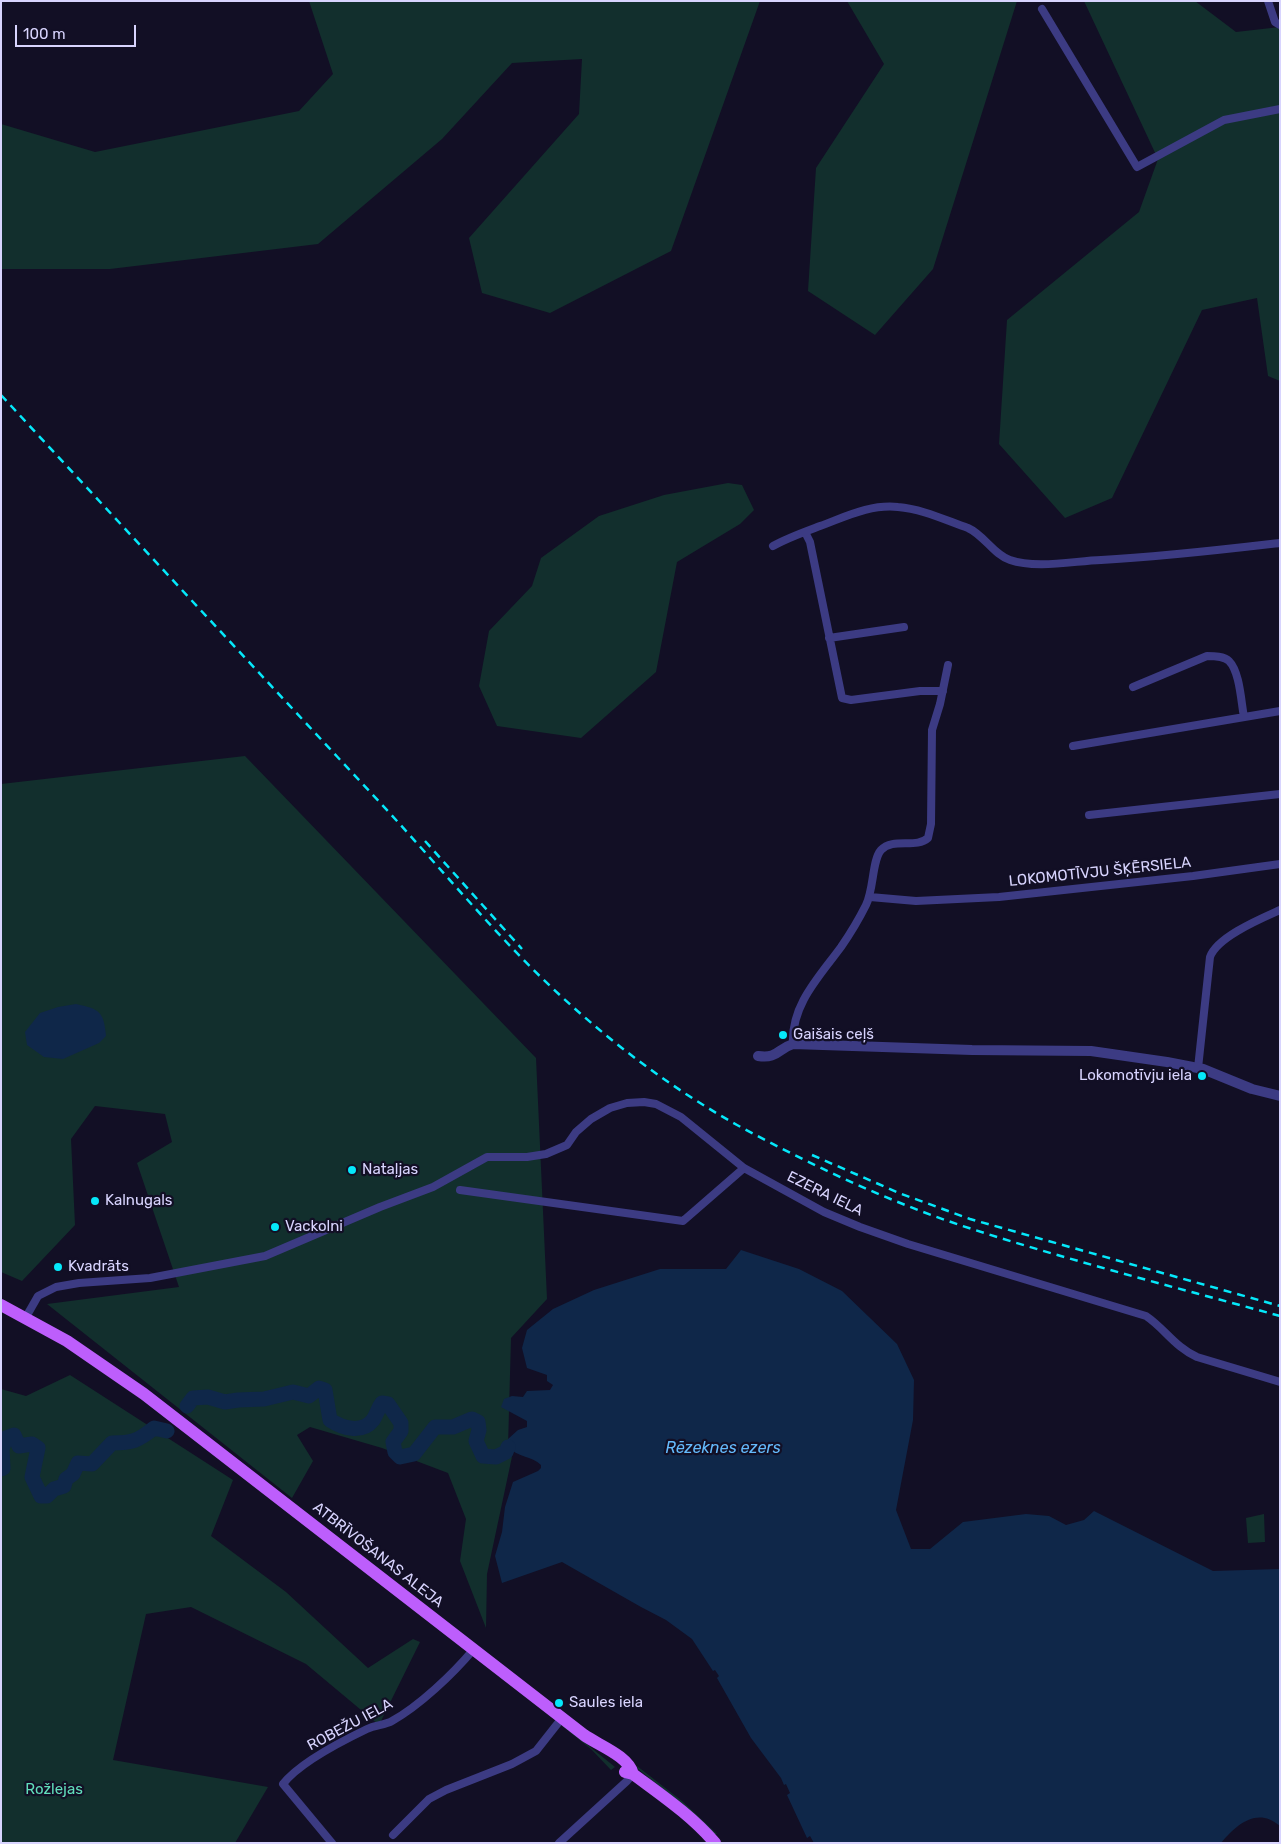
<!DOCTYPE html>
<html>
<head>
<meta charset="utf-8">
<style>
  body { margin:0 }
  #map { position:relative; width:1281px; height:1844px; overflow:hidden; background:#120f25; font-family:Rubik,sans-serif }
  canvas { display:block }
  .frame { position:absolute; inset:0; border:2px solid #d8d4fe; pointer-events:none }
  .scale { position:absolute; left:15px; top:25px; width:121px; height:22px; box-sizing:border-box; border:2px solid #d8d4fe; border-top:0; padding-left:6px; font-size:15px; line-height:18px; white-space:nowrap; color:#d8d4fe; -webkit-text-stroke:4px #120f25; paint-order:stroke }
</style>
</head>
<body>
<div id="map">
<canvas width="1281" height="1844"></canvas>
<div class="frame"></div>
<div class="scale">100 m</div>
</div>
<script>
const context = document.querySelector('canvas').getContext('2d');
context.lineJoin = 'round';
function fillPath(path, color) {
  context.fillStyle = color;
  context.fill(path, 'evenodd');
}
function trace(path, color, width, dash) {
  context.strokeStyle = color;
  context.lineWidth = width;
  context.lineCap = dash ? 'butt' : 'round';
  context.setLineDash(dash || []);
  context.stroke(path);
}
function label(font, color, halo, rows, align = 'center') {
  context.font = font + ' Rubik,sans-serif';
  context.lineWidth = 4.5;
  context.setLineDash([]);
  context.textBaseline = 'middle';
  context.strokeStyle = halo;
  context.fillStyle = color;
  for (const [text, x, y, turn = 0] of rows) {
    context.save();
    context.translate(x, y);
    context.rotate((+turn || 0) * Math.PI / 180);
    context.textAlign = isNaN(turn) ? turn : align;
    if (halo) context.strokeText(text, 0, 0);
    context.fillText(text, 0, 0);
    context.restore();
  }
}
const green = new Path2D(`
  M309,1H760L671,251L550,313L482,293L469,238L579,114L582,59L512,63L442,139L318,244L110,269H1V124L95,152L299,111L333,74Z
  M847,1H1017L933,269L875,335L808,291L816,168L884,64Z
  M1084,1H1195L1236,32L1280,27V381L1268,376L1257,298L1202,310L1112,498L1065,518L999,444L1007,320L1139,212L1158,159Z
  M728,483L742,485L754,510L740,524L677,562L656,672L581,738L497,726L479,686L489,631L532,586L541,558L599,516L664,495Z
  M245,756L536,1058L547,1299L511,1338L508,1447L513,1452L487,1574L486,1628L460,1561L466,1519L448,1473L382,1448L310,1427L297,1435L313,1461L292,1498L47,1304L179,1287L137,1163L172,1142L165,1114L95,1106L71,1139L75,1225L22,1281L1,1272V784Z
  M70,1375L233,1480L211,1536L286,1592L368,1668L413,1639L420,1642L379,1725L306,1664L191,1607L146,1614L113,1760L268,1787L235,1843H1V1389L26,1396Z
  M1264,1514L1265,1542L1248,1543L1246,1518Z
  M563,1725L615,1767L611,1770L591,1749L562,1726Z
  M637,1766L682,1801L717,1834H714L683,1805L638,1769Z`);
const water = new Path2D(`
  M76,1004C99,1009 104,1011 106,1036L99,1043L63,1059L44,1057L27,1045L25,1032L40,1013L58,1007Z
  M741,1250L799,1269L842,1291L897,1344L914,1380L913,1420L896,1510L911,1549H930L963,1522L1026,1514L1049,1516L1066,1525L1084,1520L1094,1511L1213,1571L1280,1569V1826C1257,1806 1236,1825 1221,1843H814L810,1836L807,1838L787,1795L790,1793L786,1784L784,1785L781,1778L751,1738L717,1678L719,1676L715,1670L713,1671L692,1639L666,1620L641,1607L562,1562L502,1583L495,1556L502,1532L505,1507L513,1482L538,1471L541,1468V1465C532,1456 517,1457 508,1447V1439L518,1430L527,1427V1421L501,1407L504,1399L512,1396L523,1397L527,1391L550,1390L553,1385L547,1381V1375L527,1368L522,1348L527,1330L553,1309L594,1290L660,1269H726Z`);
const river = new Path2D(`
  M187,1406L193,1398L208,1397L225,1402L238,1400L264,1399L293,1392L309,1396L319,1388L325,1390L330,1420C342,1428 362,1434 373,1420C377,1414 378,1408 382,1403L388,1404L401,1423V1431L393,1442L395,1452L400,1457L414,1454L435,1427H453L472,1419L478,1422L479,1430L476,1441L483,1456L496,1457L506,1452L508,1447
  M1,1469L3,1468L2,1449L6,1438L14,1435L19,1446L32,1444L38,1448L32,1477L41,1496H47L54,1489L64,1486L66,1479L73,1474L78,1463L92,1464L112,1443C132,1443 138,1441 154,1428L167,1431`);
const minor = new Path2D(`
  M1268,1L1275,22L1280,25
  M1042,9L1137,167L1224,120L1280,109
  M805,532L810,542L842,698L851,700L920,691H943
  M773,546C787,538 804,532 820,526C845,517 870,504 898,507C922,509 945,520 968,528C984,535 994,555 1010,560C1036,569 1074,561 1101,560C1161,557 1220,550 1280,543
  M829,638L904,627
  M1133,687L1207,656C1214,656 1224,656 1229,661C1240,672 1241,702 1244,717
  M1073,746L1280,711
  M1089,815L1280,794
  M870,897L916,901L999,897L1193,876L1280,864
  M793,1044C791,1005 819,977 841,947C850,934 859,919 866,905C874,889 872,860 881,850C893,837 916,849 928,838L931,824L932,730L940,704L948,665
  M1198,1068L1210,957C1217,937 1260,919 1280,910
  M460,1190L683,1221L744,1168
  M26,1317L38,1296L56,1287L79,1283L150,1278L265,1256L380,1207L433,1187L487,1157H527L546,1154L567,1145L576,1132L591,1119L610,1108L627,1103L644,1102L656,1104L681,1117L744,1168L824,1212L860,1227L908,1244L1146,1316C1164,1328 1176,1348 1197,1357L1280,1382
  M393,1835L429,1799L446,1790L512,1764L536,1751L562,1718
  M332,1843L283,1784C300,1762 342,1741 367,1729C375,1725 385,1725 392,1721C419,1706 453,1674 473,1650
  M559,1843L627,1781L633,1774`);
const tertiary = new Path2D(`
  M758,1056C778,1059 777,1049 793,1044L972,1050L1091,1051L1167,1062L1203,1069L1252,1089L1280,1096`);
const primary = new Path2D(`
  M1,1305L67,1341L144,1394L584,1735C598,1745 629,1756 633,1774
  M625,1772L633,1774C661,1795 691,1815 715,1843`);
const rail = new Path2D(`
  M1,395C124,528 248,661 372,794C420,845 465,899 514,950C579,1018 655,1079 737,1125C813,1166 893,1204 975,1230C1075,1262 1178,1288 1280,1316
  M425,841L522,949
  M812,1155L899,1193L970,1219L1280,1306`);
const markers = [
  [783,1035,5,"#05e8fa"],
  [1202,1076,5,"#05e8fa"],
  [352,1170,5,"#05e8fa"],
  [95,1201,5,"#05e8fa"],
  [275,1227,5,"#05e8fa"],
  [58,1267,5,"#05e8fa"],
  [559,1703,5,"#05e8fa"]
];
const streetNames = [
  ["LOKOMOTĪVJU ŠĶĒRSIELA",1100,872,-6],
  ["EZERA IELA",825,1194,26],
  ["ATBRĪVOŠANAS ALEJA",378,1555,38],
  ["ROBEŽU IELA",350,1725,-28]
];
const poiNames = [
  ["Gaišais ceļš",793,1035],
  ["Lokomotīvju iela",1192,1076,"right"],
  ["Nataļjas",362,1170],
  ["Kalnugals",105,1201],
  ["Vackolni",285,1227],
  ["Kvadrāts",68,1267],
  ["Saules iela",569,1703]
];
const parkNames = [
  ["Rožlejas",54,1790]
];
const waterNames = [
  ["Rēzeknes ezers",723,1448]
];
fillPath(green, '#122f2d');
fillPath(water, '#0f2749');
trace(river, '#0f2749', 15);
trace(minor, '#3c3b83', 8);
trace(tertiary, '#3c3b83', 10);
trace(primary, '#bd5efc', 12);
trace(rail, '#05e8fa', 2.5, [8, 6]);
for (const [x, y, r, color] of markers) {
  const dot = new Path2D();
  dot.arc(x, y, r, 0, 2 * Math.PI);
  context.fillStyle = color;
  context.fill(dot);
  trace(dot, '#120f25', 2);
}
label('15px', '#d8d4fe', '#120f25', streetNames);
label('15px', '#d8d4fe', '#120f25', poiNames, 'left');
label('15px', '#61debb', '#120f25', parkNames);
label('italic 16px', '#64bafc', '#120f25', waterNames);
</script>
</body>
</html>
